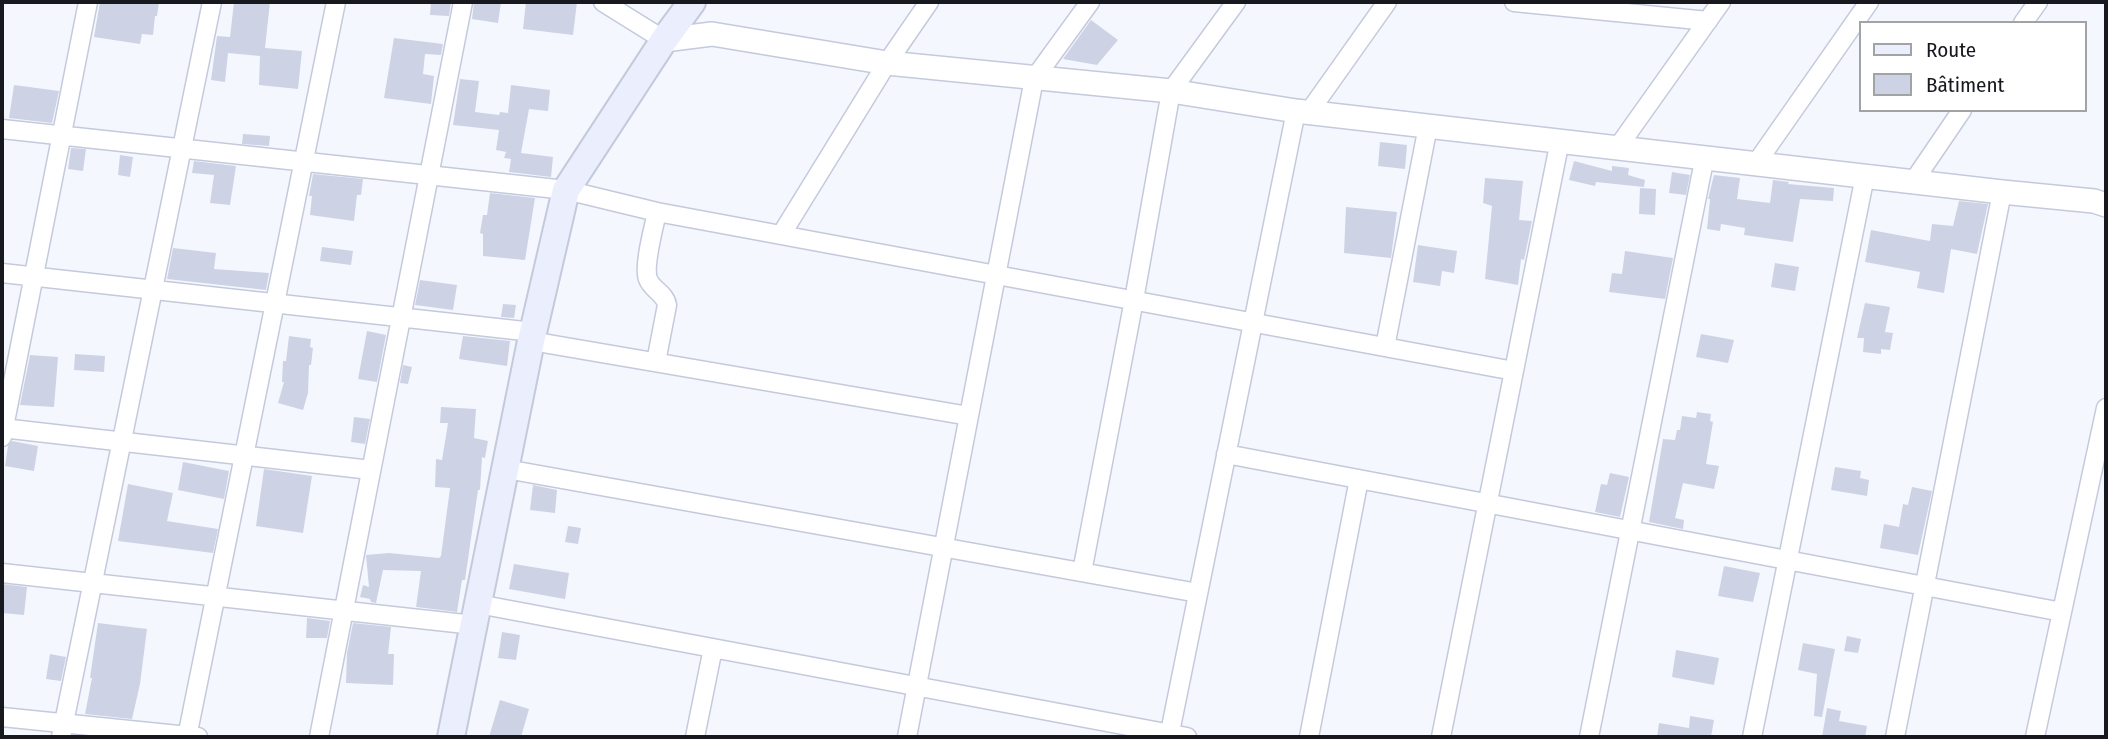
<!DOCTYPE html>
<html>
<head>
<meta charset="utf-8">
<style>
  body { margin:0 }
  #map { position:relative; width:2108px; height:739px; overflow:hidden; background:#f5f7ff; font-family:"Fira Sans Condensed",sans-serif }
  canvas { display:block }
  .frame { position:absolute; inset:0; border:4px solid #17191f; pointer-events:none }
  .legend { position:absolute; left:1859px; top:21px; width:228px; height:91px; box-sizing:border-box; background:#fff; border:2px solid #a2a3a5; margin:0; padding:9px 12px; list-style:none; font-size:21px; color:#17191f }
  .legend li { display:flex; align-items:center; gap:14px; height:35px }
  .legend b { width:35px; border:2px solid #a2a3a5 }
</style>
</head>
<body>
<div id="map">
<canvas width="2108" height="739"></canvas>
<div class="frame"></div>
<ul class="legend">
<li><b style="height:9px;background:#ebeffd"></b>Route</li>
<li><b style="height:19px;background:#cdd3e5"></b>Bâtiment</li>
</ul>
</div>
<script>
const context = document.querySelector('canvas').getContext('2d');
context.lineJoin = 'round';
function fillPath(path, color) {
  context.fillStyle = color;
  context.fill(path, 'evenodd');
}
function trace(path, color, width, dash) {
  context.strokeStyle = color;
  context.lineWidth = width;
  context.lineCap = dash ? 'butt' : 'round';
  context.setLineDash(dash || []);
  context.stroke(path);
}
const building = new Path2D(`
  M100,2H159L157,16H155L153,35L142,34L140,44L94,37Z
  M234,2H270L265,48L302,51L298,89L259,85L260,56L228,53L225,82L211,80L217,36L230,37Z
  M431,2H451L449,16L430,15Z
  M474,2H501L498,23L472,19Z
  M526,2H577L573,35L523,29Z
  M1091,20L1118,40L1097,65L1063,59Z
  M394,38L443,44L441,55L425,54L423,74L434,76L431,104L384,98Z
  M460,79L479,81L475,112L499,115L500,112L508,113L511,85L550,90L548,111L529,109L521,153L553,157L551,177L509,172L511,159L504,158L506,152L496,150L499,130L453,125Z
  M14,85L59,91L52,123L9,118Z
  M243,134L270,136L269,146L242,144Z
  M1380,142L1407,145L1405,169L1378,166Z
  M71,148L86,149L83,171L68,169Z
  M120,155L133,157L130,177L118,175Z
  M194,161L236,166L230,205L210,203L214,175L192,173Z
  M1574,161L1612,171V166L1629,168L1628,175L1645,180L1644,187L1596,182L1595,186L1569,180Z
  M1672,172L1690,175L1686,195L1669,193Z
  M313,174L363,179L361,195H357L354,221L310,215L312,196H309Z
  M1714,175L1740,178L1737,199L1770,203L1773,180L1789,182L1788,184L1834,188L1833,201L1800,199L1793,242L1744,235L1745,228L1721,224L1720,231L1707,229L1710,199H1708Z
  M1485,178L1523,181L1519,220L1532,221L1524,260L1521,259L1518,285L1485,279L1492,206L1483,203Z
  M1640,188L1656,189L1655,215L1639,214Z
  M490,193L535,198L525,260L483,256V234L480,233L483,215H487Z
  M1959,201L1988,204L1977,254L1951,249L1944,293L1917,288L1920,272L1865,262L1871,230L1930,241L1932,224L1953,226Z
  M1346,207L1397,212L1391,258L1344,253Z
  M1418,245L1457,251L1454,273L1442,271L1440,286L1413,282Z
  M322,247L353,251L351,265L320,261Z
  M173,248L216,253L214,269L269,273L266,290L167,279Z
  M1625,251L1673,258L1665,299L1609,292L1612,273L1622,274Z
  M1775,263L1799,267L1795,291L1771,287Z
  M420,280L457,285L453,310L415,305Z
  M1865,303L1890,307L1885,332L1893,333L1890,350L1881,349V354L1863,352L1864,338H1857Z
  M503,304L516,305L514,318L501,317Z
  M367,331L386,335L377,382L358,379Z
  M1701,334L1734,340L1728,363L1696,357Z
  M289,336L311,339L310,347L313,348L311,365H309L308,393L303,410L278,403L284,382H282L283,361H286Z
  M463,336L510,341L507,366L459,359Z
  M75,354L105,356L104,372L74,370Z
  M30,355L58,357L54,407L20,405Z
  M403,365L412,367L408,384L400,383Z
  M441,407L476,409L474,438L488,441L485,458L482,457L480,490H478L465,580H462L457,612L416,607L421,571L383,570L376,603L371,602L370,599L360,597L363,585L369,587L366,555L389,553L439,558L441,556L450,488L435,487L436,459L442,460L448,423H440Z
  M1697,412L1711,414L1710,421L1713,422L1706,464L1719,466L1714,489L1683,483L1675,518L1684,520L1683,529L1649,522L1663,439L1675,440L1677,430H1680L1682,416L1696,418Z
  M354,417L370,419L365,444L351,442Z
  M12,441L38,446L34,471L5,466L8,446Z
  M183,462L229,471L224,499L178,490Z
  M1835,467L1861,471L1860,478L1869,480L1867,496L1831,490Z
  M264,469L312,476L303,533L256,526Z
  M1610,473L1629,477L1620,517L1595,512L1601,484L1607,485Z
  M128,484L173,493L167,521L218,529L213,553L118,541Z
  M533,485L557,490L555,513L530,510Z
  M1912,487L1932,491L1918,555L1880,548L1884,524L1899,527L1903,504L1908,505Z
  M568,526L581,528L578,544L565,542Z
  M514,564L569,573L565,599L509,589Z
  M1724,566L1760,573L1753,602L1718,596Z
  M2,584L27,587L24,615L2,613Z
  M307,618L330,621L327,638H306Z
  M98,623L147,629L140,684L132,719L85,714L92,678H90Z
  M353,623L391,627L388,654H394L393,685L346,683L347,653Z
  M502,632L520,635L516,660L498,658Z
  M1847,636L1861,639L1858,653L1844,651Z
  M1803,643L1835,649L1822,717L1814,716L1817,674L1798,670Z
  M1676,650L1719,658L1714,685L1672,677Z
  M50,654L66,657L61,681L46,679Z
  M500,700L529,709L521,737H489Z
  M1827,708L1841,711L1839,721L1867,726L1865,737H1822Z
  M1690,716L1714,720L1711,737H1657L1659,723L1689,728Z`);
const minor = new Path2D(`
  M603,2L664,40
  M1514,2L1708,21
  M2023,23L2038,2
  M1309,112L1387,2
  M2,129L566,190L657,212L1514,371
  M1618,147L1721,2
  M1757,162L1869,2
  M1913,182L1962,110
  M781,235L887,63L929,2
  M2,273L533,332
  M531,341L969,416
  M1385,347L1428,126
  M656,362L667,305C665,293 652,290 648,279C643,266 654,227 657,212
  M2,428L371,470
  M2,437L88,2
  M1226,454L2062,612
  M506,469L1198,593
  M1082,572L1134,300L1171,91L1236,2
  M2,573L474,625
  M478,604L1187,737
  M2,717L198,737
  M61,737L212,2
  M187,737L336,2
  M319,737L463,2
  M695,737L713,648
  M907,737L1034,79L1090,2
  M1169,737L1296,111
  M1309,737L1359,479
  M1441,737L1560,140
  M1589,737L1705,156
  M1752,737L1865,176
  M1895,737L2002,192
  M2035,737L2106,408`);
const tertiary = new Path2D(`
  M664,40L712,34L887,63L1171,91L1296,111L2002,192L2094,201L2106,205`);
const secondary = new Path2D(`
  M451,737L531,341L566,190L664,40L692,2`);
fillPath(building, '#cdd3e5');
trace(minor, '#c4cadc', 21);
trace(tertiary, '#c4cadc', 26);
trace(secondary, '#c4cadc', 30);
trace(minor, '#fff', 18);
trace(tertiary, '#fff', 23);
trace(secondary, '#ebeffd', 26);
</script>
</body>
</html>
